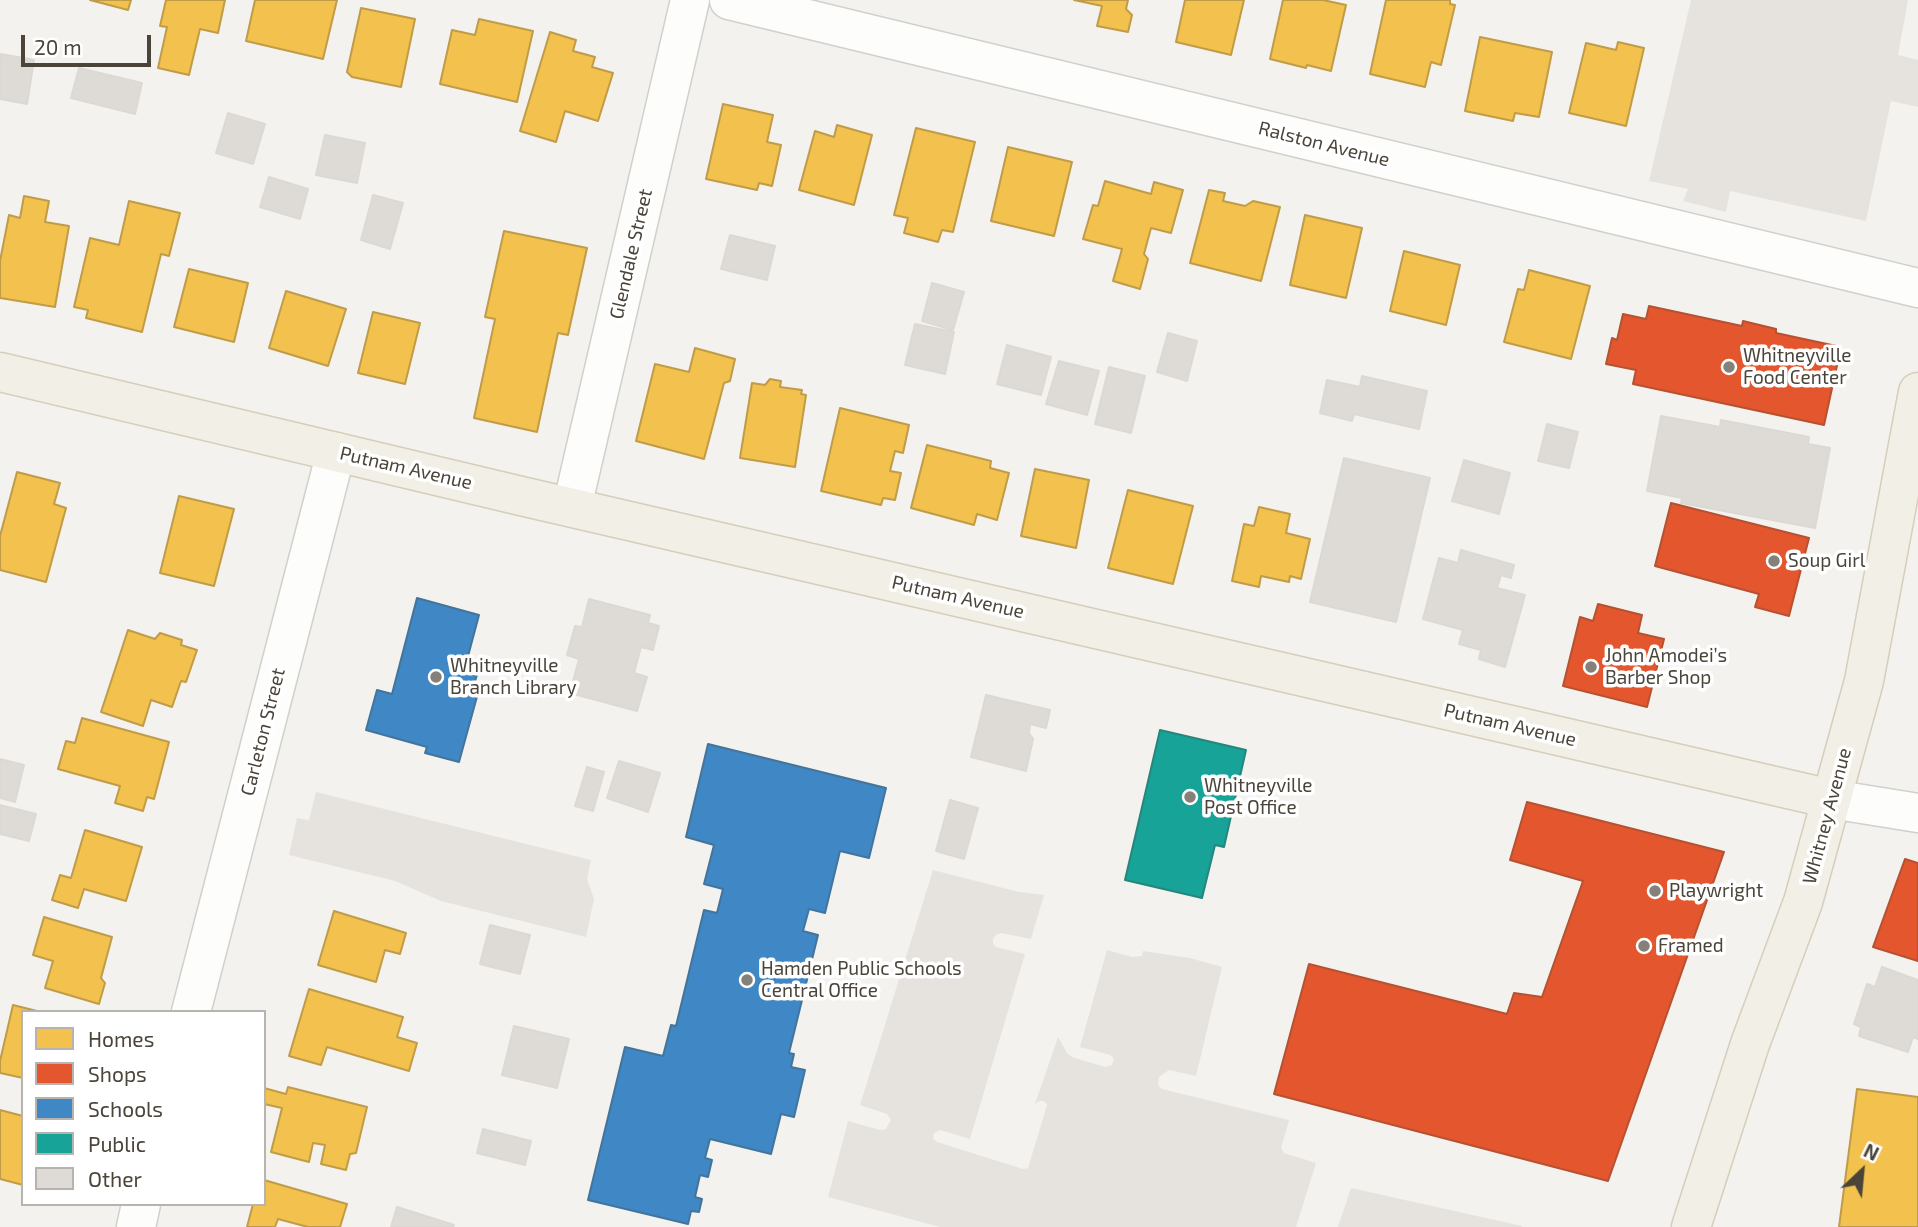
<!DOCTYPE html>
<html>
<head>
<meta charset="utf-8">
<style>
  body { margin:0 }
  #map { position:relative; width:1918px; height:1227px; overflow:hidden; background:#f4f2ee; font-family:"Exo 2",sans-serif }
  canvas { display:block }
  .legend { position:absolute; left:21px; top:1010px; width:245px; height:196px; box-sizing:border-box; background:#fff; border:2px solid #b7b4b0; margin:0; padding:9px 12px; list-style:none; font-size:21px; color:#4b4439 }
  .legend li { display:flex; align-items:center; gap:14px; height:35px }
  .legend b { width:35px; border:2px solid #b7b4b0 }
  .north { position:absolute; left:1827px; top:1136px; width:70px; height:70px; -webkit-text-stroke:5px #fff; paint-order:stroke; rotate:26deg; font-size:19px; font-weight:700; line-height:28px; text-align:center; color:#4b4439 }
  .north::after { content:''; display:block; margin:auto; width:24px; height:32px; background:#4b4439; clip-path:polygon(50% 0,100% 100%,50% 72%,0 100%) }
  .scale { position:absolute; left:21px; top:35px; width:130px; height:32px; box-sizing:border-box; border:4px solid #4b4439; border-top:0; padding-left:9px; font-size:21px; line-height:24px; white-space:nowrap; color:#4b4439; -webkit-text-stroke:5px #fff; paint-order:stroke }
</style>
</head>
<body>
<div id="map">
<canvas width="1918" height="1227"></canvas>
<ul class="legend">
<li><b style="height:19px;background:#f2c14e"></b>Homes</li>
<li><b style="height:19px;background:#e4572e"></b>Shops</li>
<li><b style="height:19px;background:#3f88c5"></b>Schools</li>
<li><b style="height:19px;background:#17a398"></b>Public</li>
<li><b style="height:19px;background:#dedbd6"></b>Other</li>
</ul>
<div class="north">N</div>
<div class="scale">20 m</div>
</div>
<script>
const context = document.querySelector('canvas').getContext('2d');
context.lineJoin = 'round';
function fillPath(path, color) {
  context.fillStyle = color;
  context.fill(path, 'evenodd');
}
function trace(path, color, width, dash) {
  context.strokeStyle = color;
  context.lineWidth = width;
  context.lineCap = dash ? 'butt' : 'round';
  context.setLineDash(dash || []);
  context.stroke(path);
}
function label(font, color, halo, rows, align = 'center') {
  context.font = font + ' "Exo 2",sans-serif';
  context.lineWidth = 7;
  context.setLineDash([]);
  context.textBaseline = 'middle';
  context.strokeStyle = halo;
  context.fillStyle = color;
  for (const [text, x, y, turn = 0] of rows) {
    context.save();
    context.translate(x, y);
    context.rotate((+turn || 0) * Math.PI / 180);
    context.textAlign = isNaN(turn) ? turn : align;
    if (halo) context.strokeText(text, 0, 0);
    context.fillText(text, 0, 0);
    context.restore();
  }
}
const parking = new Path2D(`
  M1691,0H1908L1898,55L1918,60V107L1891,101L1866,221L1730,191L1726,212L1683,201L1688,189L1649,181Z
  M316,792L591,860L587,879L594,899L586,937L441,901L395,881L289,855L297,818L309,820Z
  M933,870L1019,892L1044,895L1031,939L1001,933L996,935L993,939V944L996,947L1025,954L970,1139L940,1130L934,1133L933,1138L937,1142L1023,1169L1028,1168L1047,1105L1044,1101H1040L1035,1104L1058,1037L1067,1053L1072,1057L1105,1067L1112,1065L1114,1059L1110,1055L1080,1047L1107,950L1132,957L1142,956L1143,951L1190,958L1222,967L1196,1076L1169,1070L1159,1077L1158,1085L1162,1089L1289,1120L1281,1148L1284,1153L1316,1163L1296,1227H940L828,1197L848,1121L880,1130L886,1129L891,1120L887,1114L860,1105Z
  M1351,1188L1522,1226V1227H1338Z`);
const homes = new Path2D(`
  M90,0H131L128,10Z
  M166,0H225L218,33L200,29L189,75L158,68L167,27L160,26Z
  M255,0H337L323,59L246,41Z
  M1074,0H1128L1126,9L1132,15L1128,32L1097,26L1102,6Z
  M1185,0H1244L1231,55L1176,42Z
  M1283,0H1323L1346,5L1331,71L1307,65L1306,68L1270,59Z
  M1386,0H1450V4L1455,5L1441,65L1431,62L1425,87L1370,74Z
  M361,8L415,19L401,87L352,77L347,72Z
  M479,19L533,31L517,102L440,84L452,30L475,35Z
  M550,32L576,40L573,51L595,57L592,67L613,73L598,121L565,111L556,142L520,131Z
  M1480,37L1552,52L1539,117L1515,113L1513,121L1465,111Z
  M1618,42L1644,48L1626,126L1569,113L1586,43L1616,50Z
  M723,104L773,115L767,142L781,145L772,186L759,183L757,190L706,179Z
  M837,125L872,135L854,205L799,190L815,131L834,137Z
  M916,128L975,142L953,232L942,230L938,242L904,233L908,218L894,215Z
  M1008,147L1072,162L1054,236L991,221Z
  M1105,181L1151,194L1154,182L1183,190L1171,233L1151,228L1144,254L1148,259L1140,289L1113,281L1122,249L1083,239L1093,205L1098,206Z
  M1209,190L1225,193L1223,201L1245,206L1253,201L1280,207L1261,281L1190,263Z
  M24,196L49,201L45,222L69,226L55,307L0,298V261L9,215L20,218Z
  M129,201L180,213L169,256L161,254L142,332L86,318L88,310L74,307L90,238L119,245Z
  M1305,215L1362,228L1346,298L1290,285Z
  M504,231L587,248L568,335L558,333L537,432L474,418L495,319L485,317Z
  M1404,251L1460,265L1446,325L1390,311Z
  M189,269L248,283L234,342L174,327Z
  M1529,270L1590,286L1571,359L1504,342L1518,289L1524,290Z
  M286,291L346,309L328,366L269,348Z
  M373,312L420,323L405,384L358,373Z
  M695,348L735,359L730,381L724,383L704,459L636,441L655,364L689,372Z
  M770,379L781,381L780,387L802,390L801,394L806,395L795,467L740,458L752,383L765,385Z
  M840,408L909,425L903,453L895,451L890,471L901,473L895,500L883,498L881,505L821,491Z
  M927,445L991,461L990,468L1009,473L997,520L977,514L974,525L911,508Z
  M1035,469L1089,480L1076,548L1021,536Z
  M17,472L60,483L54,504L66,508L46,582L0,570V536Z
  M1128,490L1193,506L1173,584L1108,568Z
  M179,496L234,509L214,586L160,573Z
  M1259,507L1290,514L1286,533L1310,539L1301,579L1290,576L1289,582L1261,576L1259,587L1232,581L1244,524L1254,526Z
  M128,630L155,639L160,633L182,640L181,645L197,650L186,682L181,681L172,707L151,700L143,726L101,712Z
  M82,718L169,742L154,799L147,797L143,811L115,803L120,786L58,769L66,741L75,743Z
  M85,830L142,847L126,901L84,889L78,908L52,900L60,875L71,878Z
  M334,911L406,933L400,954L385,950L376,982L318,965Z
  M44,917L112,937L101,978L105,983L99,1004L45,988L53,961L33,955Z
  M309,989L403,1017L397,1037L417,1043L409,1071L327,1047L321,1065L289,1056Z
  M13,1005L41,1012H23V1078L0,1073V1061Z
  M288,1087L367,1107L356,1153L350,1154L346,1170L321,1164L325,1145L313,1143L309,1162L271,1152L282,1108L264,1104V1088L286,1094Z
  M1857,1089L1918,1097V1227H1839Z
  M0,1110L23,1116V1185L0,1179Z
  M264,1180L347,1204L340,1227H308L278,1219L275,1227H247L253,1204H264Z`);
const shops = new Path2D(`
  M1649,306L1742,326L1743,321L1776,329V333L1841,347L1824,425L1633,384L1636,370L1606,364L1612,338L1617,340L1623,314L1646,319Z
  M1671,503L1809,538L1789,616L1755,607L1759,594L1655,566Z
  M1598,604L1642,615L1638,633L1664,639L1647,707L1563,686L1580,617L1593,621Z
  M1527,802L1724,852L1608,1181L1274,1094L1309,964L1507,1014L1514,993L1542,997L1583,881L1510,860Z
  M1905,859L1918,863V961L1873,947Z`);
const schools = new Path2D(`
  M417,598L479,615L467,660L480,664L472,692L478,693L459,762L425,753L427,747L366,730L377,690L392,694Z
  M708,744L886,788L869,858L840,851L825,913L809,909L803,931L818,935L789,1053L794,1054L791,1067L805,1070L794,1117L781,1114L771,1154L710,1139L705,1158L712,1160L708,1177L700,1175L695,1197L702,1199L699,1212L691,1211L688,1224L588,1200L625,1047L663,1056L671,1025L676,1026L704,910L717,913L723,889L704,884L714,845L686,837Z`);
const public = new Path2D(`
  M1160,730L1246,750L1224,847L1215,845L1202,898L1125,880Z`);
const building = new Path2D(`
  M1,54L34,60L27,104L0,99Z
  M79,68L142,83L135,114L71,98Z
  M228,113L265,124L253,164L216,153Z
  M325,135L365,143L357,183L316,175Z
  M269,177L308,189L300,219L260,207Z
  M373,195L403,203L390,249L361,240Z
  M730,235L775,246L767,280L721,269Z
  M932,283L964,292L953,330L922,321Z
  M915,324L954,332L945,374L905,365Z
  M1168,333L1197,341L1187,381L1157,372Z
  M1007,345L1051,357L1041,395L997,384Z
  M1059,361L1099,371L1087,415L1046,404Z
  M1109,367L1145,376L1131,433L1095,424Z
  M1362,376L1427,391L1419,429L1354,414L1352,421L1320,413L1327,380L1360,387Z
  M1661,416L1720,427L1721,420L1809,437L1808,444L1830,448L1815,528L1681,503L1682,498L1647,491Z
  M1547,424L1578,432L1569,468L1538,461Z
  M1344,458L1430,478L1396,622L1310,602Z
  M1464,460L1510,473L1499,514L1452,501Z
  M1461,550L1514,565L1511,578L1501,575L1497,588L1525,595L1505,667L1479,659L1481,650L1459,644L1463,630L1423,619L1439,558L1458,563Z
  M589,599L650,615L648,623L659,626L653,650L641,647L634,673L647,677L637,711L570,693L579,659L567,655L575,626L582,627Z
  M986,695L1050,710L1046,728L1030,724L1029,733L1033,739L1026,771L971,757Z
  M0,759L24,765L15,802L0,798Z
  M619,761L660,773L648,812L607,798Z
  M587,767L604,772L593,811L575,806Z
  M950,800L978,808L964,859L936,851Z
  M0,805L36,814L29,841L0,834Z
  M490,925L530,935L520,974L480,964Z
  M1882,967L1918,980V1039L1913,1037L1908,1052L1859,1036L1861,1027L1854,1024L1867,984L1875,987Z
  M514,1026L569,1039L557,1088L502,1075Z
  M483,1129L531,1141L525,1165L477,1153Z
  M397,1207L454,1225L453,1227H391Z`);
const minor = new Path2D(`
  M729,0L1918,288
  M572,507L690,0
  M1831,799L1918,813
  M191,1012L336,452
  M136,1227L141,1204`);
const major = new Path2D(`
  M0,372L521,496L1831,799
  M1691,1227L1750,1044L1803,902L1864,681L1918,392`);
const markers = [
  [1729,367,7,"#868178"],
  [1774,561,7,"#868178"],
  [1591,667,7,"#868178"],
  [436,677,7,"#868178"],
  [1190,797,7,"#868178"],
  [1655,891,7,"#868178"],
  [1644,946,7,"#868178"],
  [747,980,7,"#868178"]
];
const streetNames = [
  ["Ralston Avenue",1324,144,14],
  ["Glendale Street",631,254,-77],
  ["Putnam Avenue",406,468,13],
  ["Putnam Avenue",958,597,13],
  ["Putnam Avenue",1510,725,13],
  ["Carleton Street",263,732,-76],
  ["Whitney Avenue",1827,816,-75]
];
const poiNames = [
  ["Whitneyville",1743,356],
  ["Food Center",1743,378],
  ["Soup Girl",1788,561],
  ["John Amodei’s",1605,656],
  ["Barber Shop",1605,678],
  ["Whitneyville",450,666],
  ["Branch Library",450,688],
  ["Whitneyville",1204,786],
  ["Post Office",1204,808],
  ["Playwright",1669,891],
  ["Framed",1658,946],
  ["Hamden Public Schools",761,969],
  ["Central Office",761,991]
];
fillPath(parking, '#e6e3df');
fillPath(homes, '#f2c14e');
trace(homes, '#c09c48', 2);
fillPath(shops, '#e4572e');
trace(shops, '#b65131', 2);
fillPath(schools, '#3f88c5');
trace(schools, '#43749b', 2);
fillPath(public, '#17a398');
trace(public, '#27867c', 2);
fillPath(building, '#dedbd6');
trace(building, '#dcd9d4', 2);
trace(minor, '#d2d0cb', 41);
trace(major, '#d6cebb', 41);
trace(minor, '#fdfdfc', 38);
trace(major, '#f2efe6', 38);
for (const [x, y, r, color] of markers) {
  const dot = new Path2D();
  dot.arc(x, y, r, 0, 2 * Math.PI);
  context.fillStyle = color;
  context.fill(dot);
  trace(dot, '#fff', 2.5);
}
label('19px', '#4b4439', '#fff', streetNames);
label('19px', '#4b4439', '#fff', poiNames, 'left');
</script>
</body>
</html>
